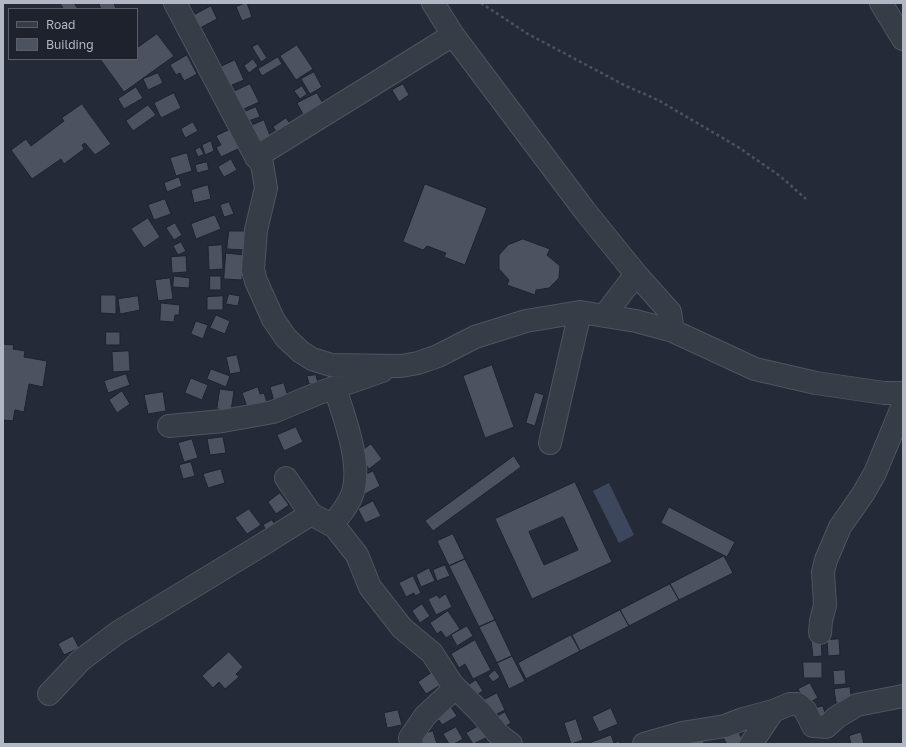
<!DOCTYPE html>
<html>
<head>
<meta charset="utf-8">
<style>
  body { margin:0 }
  #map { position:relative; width:906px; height:747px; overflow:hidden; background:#242a37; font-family:"Golos Text",sans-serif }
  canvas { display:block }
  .frame { position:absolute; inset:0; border:4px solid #b2b8c3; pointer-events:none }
  .legend { position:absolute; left:8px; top:8px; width:130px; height:52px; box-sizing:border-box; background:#1d222c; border:1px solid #595e68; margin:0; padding:5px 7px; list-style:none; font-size:12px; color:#b2b8c3 }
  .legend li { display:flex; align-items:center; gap:8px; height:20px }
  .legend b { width:20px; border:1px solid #595e68 }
</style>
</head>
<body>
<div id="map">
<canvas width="906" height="747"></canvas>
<div class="frame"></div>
<ul class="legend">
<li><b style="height:5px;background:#373d47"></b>Road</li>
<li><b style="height:11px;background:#4b5260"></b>Building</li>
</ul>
</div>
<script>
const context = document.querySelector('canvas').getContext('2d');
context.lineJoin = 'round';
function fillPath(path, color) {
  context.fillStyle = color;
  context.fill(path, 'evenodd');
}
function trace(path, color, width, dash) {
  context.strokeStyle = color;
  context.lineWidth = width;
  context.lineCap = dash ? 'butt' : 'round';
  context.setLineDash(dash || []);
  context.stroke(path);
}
const water = new Path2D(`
  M609,483L634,535L619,543L593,491Z`);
const building = new Path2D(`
  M60,3H74L78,9H64Z
  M99,3H114L116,9H101Z
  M245,3H247L252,17L242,21L236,7Z
  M211,6L217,19L200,28L194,15Z
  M157,34L174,56L124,92L100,59H137V48Z
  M258,44L267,58L261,62L252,47Z
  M297,45L313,69L296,80L280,56Z
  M187,55L197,74L184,81L180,73L176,75L170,65Z
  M278,57L282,64L262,76L258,69Z
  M253,59L258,66L249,73L244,66Z
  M235,60L244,80L227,87L218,68Z
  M314,72L322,87L310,94L301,79Z
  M158,73L163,83L148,90L143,79Z
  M250,84L259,102L242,110L233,92Z
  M403,84L409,95L399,102L392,90Z
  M302,86L307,94L300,99L294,91Z
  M136,87L143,98L124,109L118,99Z
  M174,93L181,108L161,118L154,103Z
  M317,93L325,107L305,118L297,103Z
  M82,104L111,144L95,155L85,143L82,145L84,149L64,164L61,159L32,179L11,150L26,139L31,146L64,121L62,118Z
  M148,105L156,115L133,131L126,121Z
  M256,107L260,117L248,121L244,112Z
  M286,118L292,126L279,135L273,127Z
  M264,120L271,138L256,144L248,127Z
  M193,122L198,131L185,138L181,129Z
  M231,129L240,148L221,157L216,147L221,145L216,136Z
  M211,141L214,151L205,155L202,145Z
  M200,147L204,154L198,157L195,150Z
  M187,153L192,171L176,176L170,158Z
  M231,159L237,170L224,177L218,167Z
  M207,162L209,170L197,173L195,165Z
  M179,177L182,186L167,192L164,183Z
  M425,184L487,208L465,265L444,257L446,253L427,246L423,250L403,242Z
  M208,185L211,199L194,203L191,190Z
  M165,199L171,214L154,220L148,205Z
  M229,202L234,214L224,217L220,205Z
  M215,215L221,229L196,239L191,224Z
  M148,218L160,237L144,248L131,229Z
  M175,223L182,235L174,240L166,228Z
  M229,231H246L244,250L227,249Z
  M523,239L550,249L547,255L560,266L559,278L549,288L536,290L535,295L507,285L509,280L499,269V255L508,245Z
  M181,242L186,251L178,255L173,246Z
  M222,245L223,269L209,270L208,246Z
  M226,253L244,255L242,280L224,279Z
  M186,256L187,272L172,273L171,257Z
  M174,276L190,278L189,288L173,287Z
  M210,276H221V290H210Z
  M170,278L173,299L158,301L155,280Z
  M229,294L240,296L238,306L226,304Z
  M101,295H116V314L101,313Z
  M138,296L140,310L120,314L118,299Z
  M223,296V310H207V297Z
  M161,303L180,305L179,315H175L174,322L160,321Z
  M216,315L230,321L225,334L210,328Z
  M196,321L208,325L203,339L191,334Z
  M106,332H120V345H106Z
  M3,344L14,345L13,349L25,351L24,357L47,361L43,387L29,384L24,412L15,410L13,421L3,420Z
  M129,351L130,371L113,372L112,352Z
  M237,355L241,372L230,374L226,357Z
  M492,365L514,427L485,438L463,376Z
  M211,369L230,376L226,387L207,379Z
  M126,374L130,385L108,393L104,381Z
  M316,375L318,383L309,384L307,376Z
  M191,378L208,385L202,400L185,393Z
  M284,383L288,397L274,401L270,387Z
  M258,387L260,394L264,393L268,405L249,412L242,393Z
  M220,389L234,391L231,411L217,409Z
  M122,391L130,404L117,413L109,400Z
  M163,392L166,411L148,414L144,395Z
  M535,392L544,395L535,426L526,423Z
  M296,427L303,442L284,451L277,435Z
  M223,437L226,453L210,455L207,439Z
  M192,439L198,458L184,462L178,443Z
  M371,444L382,459L369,469L358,454Z
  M514,456L521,467L433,531L425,521Z
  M191,462L195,476L183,479L179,465Z
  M221,469L225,483L208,488L203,474Z
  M373,471L380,486L365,494L358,479Z
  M575,482L612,562L532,599L495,519ZM563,517L578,550L544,565L529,532Z
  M280,493L289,505L276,514L268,502Z
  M373,501L381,516L365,523L358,509Z
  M669,507L735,542L727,557L661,523Z
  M249,509L261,525L247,534L235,518Z
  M272,520L277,527L268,533L263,525Z
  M453,534L465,559L449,566L437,541Z
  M724,556L733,573L679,600L670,584Z
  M465,559L495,620L479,627L449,566Z
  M445,565L450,576L437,581L433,570Z
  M429,568L435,581L421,587L416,575Z
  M413,576L421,593L415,596L414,593L406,597L399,583Z
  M670,584L679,600L629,626L620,610Z
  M446,594L452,607L436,615L428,599L437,595L439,598Z
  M422,604L430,616L420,623L412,611Z
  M620,610L629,626L580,651L572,635Z
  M448,611L460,629L446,638L441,631L437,634L430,623Z
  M495,620L512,656L497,663L479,627Z
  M467,626L473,636L457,646L451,635Z
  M571,635L580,651L526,679L518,663Z
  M73,636L79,648L64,655L58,644Z
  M821,639L822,656L813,657L811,640Z
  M839,639L840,655L828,656L827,640Z
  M475,640L491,670L473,679L465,664L459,668L451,654Z
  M229,652L243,667L236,674L239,677L225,689L219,682L213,688L202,676Z
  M512,656L525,681L509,689L497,663Z
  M803,662H822V678H804Z
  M495,670L500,677L493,682L488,676Z
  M845,670L846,684L834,685L833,671Z
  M434,671L442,684L426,694L418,682Z
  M476,680L483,691L471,698L464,688Z
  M810,683L818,698L806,704L798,689Z
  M850,687L852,701L836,703L834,689Z
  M497,693L505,710L489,718L480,702Z
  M449,704L457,716L442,725L435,714Z
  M823,706L826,717L811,721L809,710Z
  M611,708L618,724L599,732L592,717Z
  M398,710L402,725L387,728L384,713Z
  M505,712L511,723L498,731L491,720Z
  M576,719L583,740L571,744L564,723Z
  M484,723L490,736L473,744L466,733Z
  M456,727L463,739L454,744H449L443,734Z
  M737,729L743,741L737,744H727L722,736Z
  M433,731L437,744H419L417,736Z
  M861,732L864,744H851L849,736Z
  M611,735L614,743L619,741L620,744H587Z
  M703,736L704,744H687V738Z`);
const path = new Path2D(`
  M481,3L528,34L626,86L658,100L738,147L780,176L806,199`);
const minor = new Path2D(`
  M175,3L256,157L262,164L266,188L256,230L253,270L256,281L273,319L286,338L301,352L312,359L331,365L401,366L418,363L438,356L475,337L526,321L580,312L636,321L673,331
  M433,3L453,35L585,211L636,274L670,312L673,331L755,369L816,383L884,393H903
  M881,3L903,39
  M256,157L453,35
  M604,316L636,274
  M169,426L223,421L273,412L319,393L382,371
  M550,443L580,312
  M286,478L311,514
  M332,525C339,516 348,506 352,495C363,465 344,417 335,388
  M820,633L821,621L825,605L823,572L826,560L840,527L863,494L875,473L903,405
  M452,684L480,712L498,734L511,744
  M49,694L81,660L117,633L260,546L311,514L335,527L357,555L370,587L402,628L432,653L452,684V691L425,716L410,738L412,744
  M644,744L682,733L725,726L743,719L773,711L790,704H798L805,710L813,726L826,727L837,717L857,705L903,696
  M751,744L773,711`);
fillPath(water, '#3c475e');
fillPath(building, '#4b5260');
trace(building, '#1f242e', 1);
trace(minor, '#4f555f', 24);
trace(path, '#485659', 2.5, [3, 3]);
trace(minor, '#373d47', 22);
</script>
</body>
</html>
